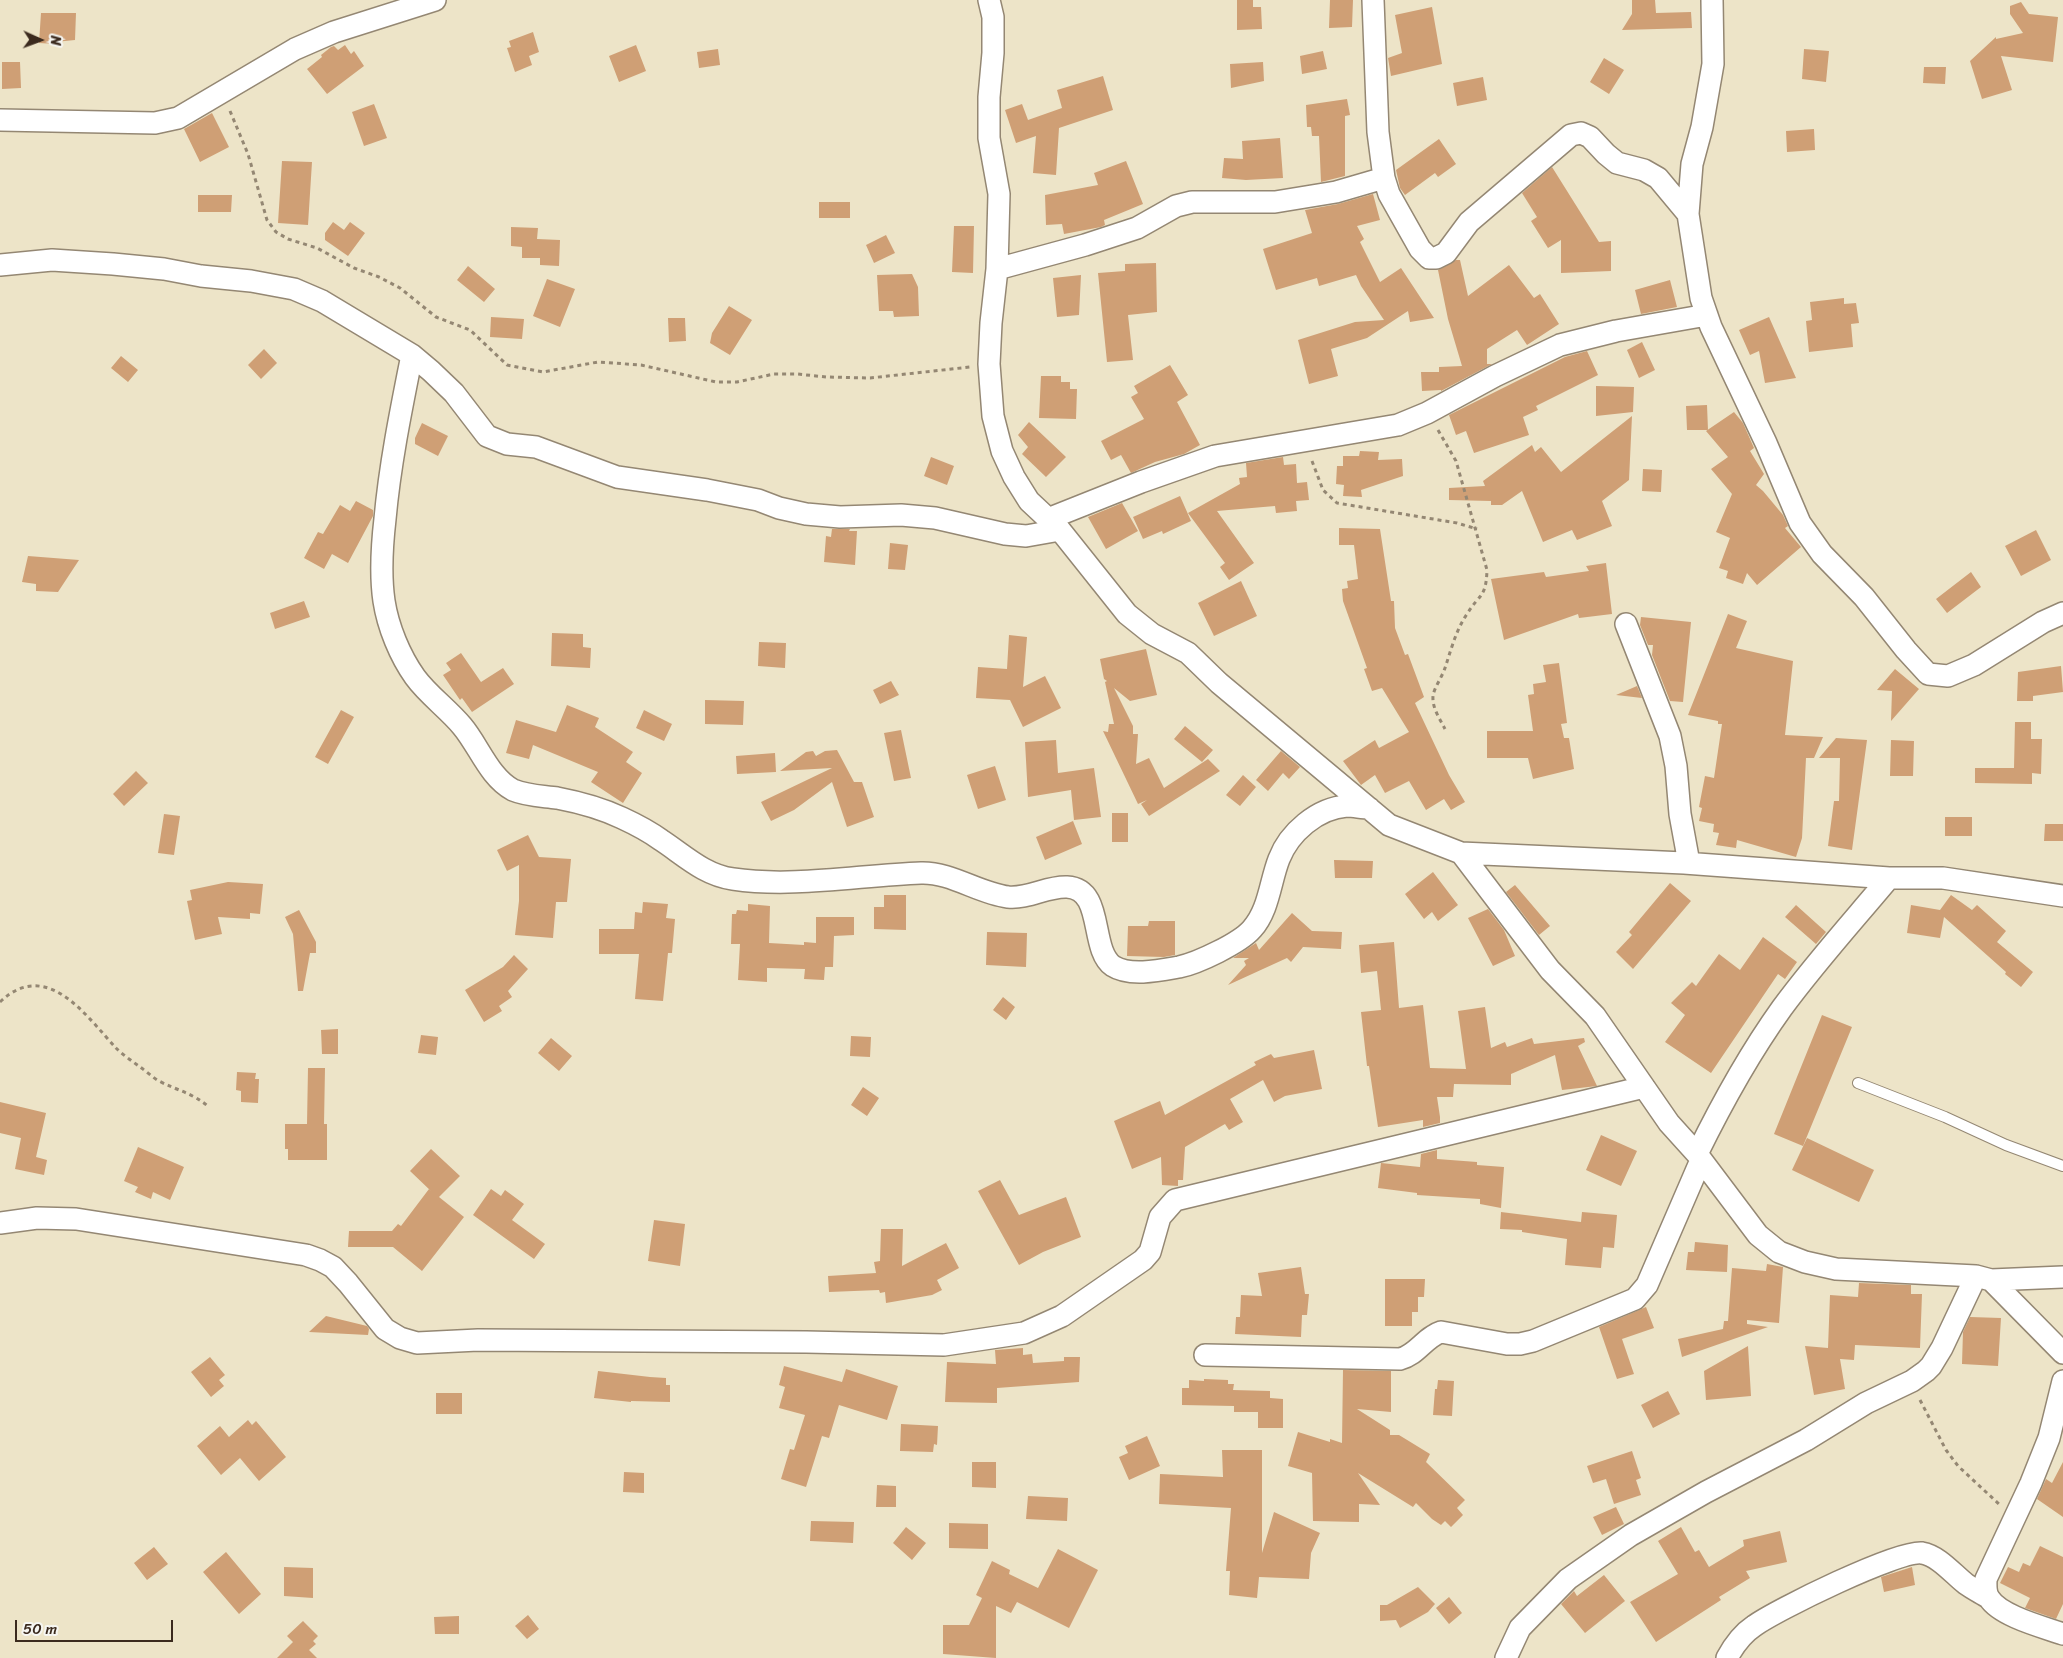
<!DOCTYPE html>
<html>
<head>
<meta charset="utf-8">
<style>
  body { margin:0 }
  #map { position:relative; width:2063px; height:1658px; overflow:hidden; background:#ede4c8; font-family:Sriracha,sans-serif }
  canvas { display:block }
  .north { position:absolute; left:15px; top:15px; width:50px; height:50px; -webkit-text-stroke:4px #f6f6f2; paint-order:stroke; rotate:92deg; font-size:14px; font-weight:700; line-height:20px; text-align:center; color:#3b2a1e }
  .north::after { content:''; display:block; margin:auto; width:18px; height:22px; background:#3b2a1e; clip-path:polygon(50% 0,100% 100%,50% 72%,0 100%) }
  .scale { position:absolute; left:15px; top:1620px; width:158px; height:22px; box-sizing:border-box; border:2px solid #3b2a1e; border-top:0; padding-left:6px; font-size:15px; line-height:18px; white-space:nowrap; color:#3b2a1e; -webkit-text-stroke:4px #f6f6f2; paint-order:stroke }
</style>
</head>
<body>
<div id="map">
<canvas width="2063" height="1658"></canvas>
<div class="north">N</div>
<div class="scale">50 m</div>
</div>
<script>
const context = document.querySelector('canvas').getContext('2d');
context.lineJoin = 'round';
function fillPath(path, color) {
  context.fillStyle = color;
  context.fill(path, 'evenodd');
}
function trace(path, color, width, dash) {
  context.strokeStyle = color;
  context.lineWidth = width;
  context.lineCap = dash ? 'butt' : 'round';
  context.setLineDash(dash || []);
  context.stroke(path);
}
const building = new Path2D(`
  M1237,0H1253V7H1261L1262,29L1237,30Z
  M1330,0H1353L1352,27L1329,28Z
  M1632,0H1655L1656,13L1691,12L1692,28L1622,30L1632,14Z
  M2021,2L2029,14L2058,17L2053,62L2001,56L2012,90L1982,99L1970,61L1996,37V39L2023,33L2010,14V6Z
  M1432,7L1442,64L1391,76L1388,58L1402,53L1395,15Z
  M41,13H76L75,40L55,42V44L39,43Z
  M533,32L539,52L529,56L532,65L515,72L507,48L511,47L509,41Z
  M345,45L351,54L354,51L364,66L327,94L307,69L322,57L321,55L331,47L334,46L338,50Z
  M636,45L646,71L619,82L609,56Z
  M718,49L720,65L699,68L697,52Z
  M1804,49L1829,51L1826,82L1802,79Z
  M1323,51L1327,69L1302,74L1300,56Z
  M1604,58L1624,70L1609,94L1590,82Z
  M2,62H20L21,88L2,89Z
  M1263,62L1264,81L1231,88L1230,64Z
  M1924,67H1946L1945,84L1923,83Z
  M1103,76L1113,110L1059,128L1056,175L1033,173L1036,136L1016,143L1005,110L1022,104L1028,120L1062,108L1057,90Z
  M1483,77L1487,100L1457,106L1453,83Z
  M1347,99L1350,115L1345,116V176L1321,182L1319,136H1312L1311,127H1307L1306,105Z
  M374,104L387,138L364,146L352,112Z
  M212,113L229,147L200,162L184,129Z
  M1814,129L1815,150L1787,152L1786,131Z
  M1280,138L1283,178L1246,180L1222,178L1224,158L1243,159L1242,141Z
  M1439,139L1456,164L1438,177L1435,173L1405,195L1400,188L1396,170Z
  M282,161L312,162L308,225L278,223Z
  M1126,161L1143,204L1104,220L1105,225L1101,227L1064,234L1062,224L1046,225L1045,195L1098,185L1094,173Z
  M1552,167L1599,242L1611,241V271L1561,273V240L1548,248L1531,221L1537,217L1522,193Z
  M1373,194L1380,220L1357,226L1364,239L1360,242L1380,282L1401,268L1434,318L1410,322L1408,311L1367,338L1331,349L1338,376L1309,384L1298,340L1355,322L1384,320L1361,286L1356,275L1319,286L1317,278L1276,290L1263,249L1312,233L1305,210L1338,204Z
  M198,195H232L231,212H198Z
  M819,202H850V218H819Z
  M333,222L344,230L350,222L365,233L348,256L325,240V233Z
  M954,226H974L973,273L952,272Z
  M511,227L538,228L537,239L560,240L559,266L540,265V258H522V247L511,246Z
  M886,235L895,253L874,263L866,245Z
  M1456,260H1460L1468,296L1509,265L1534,298L1540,294L1559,324L1527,345L1517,330L1487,349V364H1492L1441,391V390L1422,391L1421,372H1439V367L1462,366L1448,319L1438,270Z
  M1156,263L1157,312L1128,315L1133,360L1107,362L1098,273L1125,271V264Z
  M468,266L495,289L484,302L457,280Z
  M912,274L918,287L919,316L894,317L893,311H879L877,275Z
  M1081,275L1079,315L1057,317L1053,278Z
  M547,279L575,289L560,327L533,316Z
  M1670,280L1677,307L1641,314L1635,290Z
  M1844,298V304L1856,303L1859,323L1851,324L1853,347L1809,352L1806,321L1812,320L1810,302Z
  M729,306L752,320L730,355L710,343L712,333Z
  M491,317L524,319L522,339L490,337Z
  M1769,317L1796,378L1765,383L1759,351L1750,355L1739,330Z
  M668,318H685L686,341L669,342Z
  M1642,342L1655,370L1639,378L1627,350Z
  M264,349L277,363L261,379L248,365Z
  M1587,351L1598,375L1536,406L1538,410L1523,417L1529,435L1474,453L1466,431L1456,435L1449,415L1565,357Z
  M121,356L138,370L128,382L111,368Z
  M1170,365L1188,395L1177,402L1200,445L1184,454L1155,462L1131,473L1121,455L1111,460L1101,441L1144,419L1131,397L1138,393L1134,386Z
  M1041,376H1061V382H1070V389H1077L1076,419L1039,418Z
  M1596,386L1634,387L1633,412L1596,416Z
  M1707,405L1708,430H1687L1686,406Z
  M1734,412L1743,423L1754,448L1750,451L1764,474L1756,485L1763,491L1783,515L1788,526L1785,528L1801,547L1757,585L1747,573L1743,584L1726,578L1728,571L1719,568L1730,538L1716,532L1732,494L1711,469L1728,457L1706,431Z
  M1632,416L1629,480L1602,501L1612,526L1577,540L1572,530L1543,542L1522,491L1502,505H1491V501L1449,500V488L1485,486L1483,481L1532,445L1535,452L1541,447L1561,472Z
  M1029,422L1066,457L1046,477L1022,454L1028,447L1018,435Z
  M422,423L448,436L438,456L415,444V438Z
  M1360,451L1379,452L1378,460L1402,459L1403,476L1361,490L1362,497L1343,496L1344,485L1336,484L1337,466H1343V456H1359Z
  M931,457L954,466L947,485L924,476Z
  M1283,457L1284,465L1296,464L1297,483L1307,482L1309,500L1296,501L1297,511L1276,513L1275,506L1217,511L1254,563L1229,580L1220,567L1225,563L1188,513L1240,484L1239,478L1247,477L1246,463Z
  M1643,469L1662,470L1661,492L1642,491Z
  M1180,496L1191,521L1163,534L1162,531L1143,539L1133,517Z
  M356,501L373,510V516L348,563L332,554L324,569L304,558L318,532L323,534L340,505L350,511Z
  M1122,503L1138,531L1106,549L1088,517Z
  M1339,528L1380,529L1391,601H1394L1395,628L1405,655L1408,654L1424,697L1415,703L1449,775L1465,802L1451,810L1444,799L1426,810L1409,781L1385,793L1375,775L1361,785L1343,761L1375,740L1379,748L1409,732L1382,688L1372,691L1364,669L1367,668L1343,601L1342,589L1348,588L1347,581L1358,579L1354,545H1339Z
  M832,529H850L849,531H857L855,565L824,562L826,536L831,537Z
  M2036,530L2051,560L2021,576L2005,546Z
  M890,543L908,545L905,570L888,569Z
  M28,556L79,560L58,592L36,591V584L22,582Z
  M1606,563L1612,614L1579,618L1578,614L1504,640L1491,579L1544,572L1546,577L1589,571L1586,566Z
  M1971,572L1981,587L1947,613L1936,599Z
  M1241,581L1257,616L1214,636L1198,603Z
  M304,601L310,617L275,629L270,613Z
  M1728,614L1747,621L1736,648L1793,661L1785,735L1823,737L1814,758H1806L1802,838L1796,857L1737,840L1736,848L1716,845L1719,833L1713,832L1714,824L1699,821L1702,808L1699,807L1705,776L1714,778L1722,724H1718V721L1688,715Z
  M1641,617L1691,622L1683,702L1670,701L1652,655L1653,645H1648L1640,625Z
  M552,633L583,634V647L591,648L590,668L551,666Z
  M1009,635L1027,637L1023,687L1045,676L1061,708L1023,727L1010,700L976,698L978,667L1007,669Z
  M759,642L786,643L785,668L758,666Z
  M1146,649L1157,695L1130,701L1114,688L1133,726V734H1138L1136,764L1149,758L1164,788L1208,759L1220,771L1149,816L1141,804L1147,800L1138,804L1103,731L1108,732L1109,724H1114L1105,682L1107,681L1104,679L1100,659Z
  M461,653L481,682L503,668L514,684L472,712L462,698L460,700L443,675L451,670L446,663Z
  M1559,663L1567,723L1561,724L1564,738H1569L1574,769L1533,779L1528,758H1487V731H1533L1528,695L1534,694L1533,684L1546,682L1543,665Z
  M2061,666L2063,692L2033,696V701H2017L2018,672Z
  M1895,669L1919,689L1891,721L1892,691L1877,690Z
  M891,681L899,695L880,704L873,690Z
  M1637,686L1642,698L1616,695Z
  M705,700L744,701L743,725L705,724Z
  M567,705L599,718L595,727L633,752L626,762L642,773L623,803L591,782L598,772L533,745L529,759L506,753L516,720L556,732Z
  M341,710L354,717L328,764L315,757Z
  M644,710L672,724L664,741L636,728Z
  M2015,722H2031V739H2042L2041,774L2032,773V784L1975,783V768H2014Z
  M1185,726L1213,750L1202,762L1174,739Z
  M901,730L911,778L894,781L884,733Z
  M1836,738L1867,740L1852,850L1828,846L1834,801H1839L1840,758H1819Z
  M1056,740L1058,773L1094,768L1101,817L1074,820L1071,790L1028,797L1025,742Z
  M1891,740L1914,741L1913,776H1890Z
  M837,750L854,782H862L874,817L847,827L832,782L794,810L771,821L761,802L832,768L780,771L806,752L813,751L816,756L825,751Z
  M1281,751L1300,767L1289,779L1283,773L1268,791L1256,780Z
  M775,753L776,772L737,774L736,756Z
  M995,766L1006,800L978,809L967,775Z
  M136,771L148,783L124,806L113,794Z
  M1243,775L1256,787L1240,806L1226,795Z
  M1112,813H1128V842H1112Z
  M164,814L180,816L174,855L158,853Z
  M1945,817H1972V836H1945Z
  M1073,821L1082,844L1045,860L1036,837Z
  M2045,824H2063V841H2044Z
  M528,835L539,857L571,859L567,902H556L553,938L515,935L519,901V865L507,871L497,850Z
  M1334,860L1373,861L1372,878H1335Z
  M1433,872L1458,905L1438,921L1432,912L1424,919L1405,894Z
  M228,882L263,884L260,914L250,913V919L218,917L222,934L195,940L187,901L192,900L190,890Z
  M1670,883L1691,901L1633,969L1616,952L1632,935L1629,932Z
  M1515,885L1550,926L1539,935L1506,892Z
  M884,895H906V930L874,929V907H884Z
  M1951,895L1972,910L1977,905L2006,931L1997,942L2033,972L2021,987L2005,974L2006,972L1944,917L1940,938L1907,933L1911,905L1940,910Z
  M643,902L668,904L666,918L675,919L672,953H668L663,1001L635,999L639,954H599V929H634L635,912L642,913Z
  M748,904L770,906L769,943L804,945V942L816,943V917H854V935L834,936L833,967H825L824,980L804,979L805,969L767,968V982L738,980L740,944H731L732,914H736L737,910L748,911Z
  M1796,905L1826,932L1816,944L1785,917Z
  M1488,909L1504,930L1515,956L1493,966L1468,918Z
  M299,910L316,942V953H310L303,991H298L293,934L285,917Z
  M1292,913L1312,931L1342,932L1341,949L1303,947L1291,962L1287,958L1228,985L1246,965L1244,961L1249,958H1233L1256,943L1259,950Z
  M1149,921H1175V955L1164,957L1127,956L1128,926H1148Z
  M987,932L1027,933L1026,967L986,965Z
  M1763,937L1797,962L1785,979L1778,974L1711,1073L1665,1042L1685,1015L1671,1003L1692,982L1696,986L1719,954L1740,970Z
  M1394,942L1399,1008L1423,1005L1430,1068L1466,1069L1458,1011L1485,1007L1491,1048L1505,1042L1507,1047L1532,1038L1534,1044L1584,1038L1585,1042L1578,1046L1597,1086L1562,1090L1555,1055L1511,1074V1085L1454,1084L1453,1097H1437L1440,1117V1123L1423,1127V1120L1378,1127L1369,1066H1367L1361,1012L1381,1010L1377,971L1361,973L1359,945Z
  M514,955L528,969L508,991L512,997L499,1006L502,1011L484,1022L465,990L503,967Z
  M1003,997L1015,1007L1006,1020L993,1010Z
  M1822,1015L1852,1027L1803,1146L1774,1134Z
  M338,1029V1054H322L321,1030Z
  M421,1035L438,1037L436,1055L418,1053Z
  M851,1036L871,1037L870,1057L850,1056Z
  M551,1038L572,1056L559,1071L538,1053Z
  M1314,1050L1322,1089L1285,1096L1274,1102L1263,1080L1230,1099L1243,1122L1229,1130L1225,1124L1185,1147L1183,1180H1178V1186L1162,1185L1161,1157L1132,1169L1114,1121L1160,1101L1165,1115L1256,1065L1254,1062L1271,1054L1274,1058Z
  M308,1068H325L324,1124H327V1160H288V1149H285V1124H307Z
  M237,1072L256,1073L255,1079H259L258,1103L241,1102V1091L236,1090Z
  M863,1087L879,1098L867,1116L851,1105Z
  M0,1102L46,1113L36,1157L47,1160L44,1175L15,1169L21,1138L0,1133Z
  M1601,1135L1637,1151L1621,1186L1586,1170Z
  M1807,1138L1874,1170L1859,1202L1792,1170Z
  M138,1147L184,1167L170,1200L153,1192L151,1199L135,1192L138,1187L124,1181Z
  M431,1149L460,1176L439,1197L464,1217L422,1271L393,1247H348L349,1231H392L398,1224L401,1226L429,1189L432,1192L410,1171Z
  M1437,1150V1159L1477,1162V1165L1504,1167L1501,1208L1480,1204V1199L1417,1195V1193L1378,1188L1381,1163L1420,1167L1421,1154Z
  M1000,1180L1019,1215L1066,1197L1081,1237L1043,1252L1019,1265L978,1191Z
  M491,1189L501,1196L505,1190L524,1204L512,1220L545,1244L534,1259L473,1215Z
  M1501,1212L1581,1222L1582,1212L1617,1215L1614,1248L1603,1247L1601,1268L1565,1265L1567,1239L1522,1232V1230L1500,1229Z
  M654,1220L685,1224L680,1266L648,1261Z
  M881,1229H903L902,1266L946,1243L959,1268L937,1280L942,1290L932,1295L886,1303L885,1292L880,1293L879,1290L829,1292L828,1276L876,1273L874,1262L880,1261Z
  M1695,1242L1728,1245L1727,1272L1686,1270L1688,1252H1694Z
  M1767,1264L1783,1267L1779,1323L1747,1320V1324L1768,1327L1682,1357L1678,1339L1723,1329L1724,1321H1728L1732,1268L1766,1271Z
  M1301,1267L1305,1294H1309L1307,1315H1302L1301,1337L1235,1334L1236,1317H1240L1241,1295L1262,1296L1258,1273Z
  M1385,1279H1425L1424,1297H1418V1312H1412V1326H1385Z
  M1859,1283L1911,1285V1294H1922L1920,1348L1855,1345L1854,1360L1840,1359L1845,1389L1814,1395L1805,1346L1828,1348L1830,1295L1858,1297Z
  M1646,1307L1654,1328L1622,1339L1634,1374L1617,1379L1599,1327Z
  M326,1316L367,1326L369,1329L368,1335L309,1332Z
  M1970,1317L2001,1318L1998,1366L1962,1364L1963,1332Z
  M1748,1346L1751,1396L1706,1400L1704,1371Z
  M1023,1348V1355L1032,1354L1033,1363L1064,1361V1357H1080L1079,1382L997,1388V1403L945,1402L947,1362L996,1364L995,1350Z
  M210,1357L225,1375L219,1380L224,1386L211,1397L191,1372Z
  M784,1366L842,1382L846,1369L898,1386L887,1420L839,1405L829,1438L822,1436L806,1487L781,1479L790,1449L794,1450L805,1415L779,1408L785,1387L779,1385Z
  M1343,1370L1391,1371V1412L1357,1409L1390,1430V1435H1399L1430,1454L1426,1462L1465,1500L1457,1508L1463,1515L1451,1527L1445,1521L1441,1525L1432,1519L1416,1503L1413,1507L1358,1473L1380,1505L1359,1504V1522L1313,1521L1312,1473L1288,1466L1298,1432L1330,1442V1439L1342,1443Z
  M598,1371L650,1377L666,1378V1385H670V1402L631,1401V1402L594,1398Z
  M1204,1379L1228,1380V1384H1234L1233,1390L1270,1391V1398L1283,1399V1428H1258V1412H1234V1406L1182,1405V1388H1189V1380L1204,1381Z
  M1438,1380L1454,1381L1452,1416L1433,1415L1435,1389H1437Z
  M1668,1391L1680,1414L1653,1428L1641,1405Z
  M436,1393H462V1414H436Z
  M248,1420L252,1425L256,1421L286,1457L259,1481L240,1458L221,1475L197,1446L220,1426L229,1437Z
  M901,1424L938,1426L937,1445L934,1444L933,1452L900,1451Z
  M1147,1436L1160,1466L1129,1480L1119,1457L1128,1453L1125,1446Z
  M1222,1450H1262V1553L1274,1512L1320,1533L1311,1553L1309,1579L1259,1577L1257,1598L1229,1595L1230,1571H1226L1231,1508L1159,1504L1160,1474L1223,1477Z
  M1632,1451L1641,1478L1636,1480L1641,1495L1614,1504L1606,1479L1593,1483L1587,1466Z
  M972,1462H996V1488L972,1487Z
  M2063,1462V1517L2037,1499L2046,1479L2052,1483Z
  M624,1472L644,1473V1493L623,1492Z
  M877,1485L896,1486V1507H876Z
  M1028,1496L1068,1498L1067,1521L1026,1519Z
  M1616,1507L1624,1524L1602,1535L1593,1517Z
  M811,1521L854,1522L853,1543L810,1541Z
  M949,1523L988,1524V1549L949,1548Z
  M906,1527L926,1543L912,1560L893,1543Z
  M1681,1527L1695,1552L1699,1550L1709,1567L1744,1546L1743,1540L1780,1531L1787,1562L1746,1571L1750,1578L1719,1597L1721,1600L1656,1642L1630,1602L1678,1574L1658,1541Z
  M2040,1546L2063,1557V1604L2056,1619L2025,1608L2030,1598L2000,1583L2008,1567L2019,1572L2023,1563L2030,1566Z
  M154,1547L168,1564L147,1580L134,1563Z
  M1058,1549L1098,1570L1069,1628L1017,1602L1011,1613L996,1606V1658L943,1654V1625H969L982,1598L976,1595L992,1561L1010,1570L1009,1574L1038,1588Z
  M226,1552L261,1594L239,1614L203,1572Z
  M284,1567L313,1568V1598L284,1596Z
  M1912,1567L1915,1585L1884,1592L1881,1577Z
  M1604,1575L1625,1601L1585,1633L1561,1604L1574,1591L1577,1596Z
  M1418,1587L1435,1604L1428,1612L1400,1628L1396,1620L1380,1621V1605H1387Z
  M1449,1597L1462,1613L1449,1624L1436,1608Z
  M528,1615L539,1629L527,1639L515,1626Z
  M459,1616V1634H435L434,1617Z
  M303,1621L318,1636L313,1641L316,1644L309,1650L317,1658H277L293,1642L287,1636Z`);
const path = new Path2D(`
  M230,111L248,154L267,220L276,232L288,239L317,248L354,268L379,277L400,288L436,317L470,330L507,365L543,372L598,362L641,365L716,382H737L774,374H797L826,377L870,378L970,367
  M1438,430L1456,461L1487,570C1486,598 1480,593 1467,614C1456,630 1451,650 1445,668C1442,677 1434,688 1433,696C1432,708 1440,719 1445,729
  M1312,461L1323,490L1337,503L1457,523L1477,529
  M0,1002C47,957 87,1017 116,1048C123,1055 132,1061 140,1067C146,1071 152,1077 159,1081C178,1091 191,1092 209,1107
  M1920,1400L1946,1450L1958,1466L2000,1505`);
const lane = new Path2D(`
  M1858,1083L1945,1117L2006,1145L2063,1166`);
const street = new Path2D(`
  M989,0L993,17V53L989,97V138L999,194L997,269L991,323L989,364L993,416L1002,451L1014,477L1029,501L1060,530L1127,614L1152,634L1188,653L1219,683L1389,825L1461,853L1550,970L1595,1016L1669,1123L1697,1154L1758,1235L1779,1252L1805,1262L1836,1269L1976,1276L1991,1280L2063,1353
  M1373,0L1378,132L1384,178L1389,194L1420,249L1429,258H1436L1446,253L1469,222L1571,135L1581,133L1590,137L1606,154L1617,163L1644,170L1658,178L1688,214
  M1712,0L1713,64L1702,127L1692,164L1688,214L1701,298L1711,327L1766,443L1800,523L1822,554L1864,597L1906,650L1928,674L1948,676L1974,665L2043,622L2063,613
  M0,120L155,123L178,118L295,49L334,32L435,0
  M0,265L52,260L113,264L164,269L201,276L251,281L294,289L322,301L412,355L431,371L454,393L487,436L507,444L536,447L617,477L707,490L758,500L779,508L806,514L840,517L901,515L935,518L1005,534L1026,536L1060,530
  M997,269L1085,245L1137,228L1176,206L1192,202H1275L1336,192L1384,178
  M412,355C401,410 390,464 385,519C382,545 380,574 384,601C388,627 400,656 415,677C428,695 448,709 462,726C479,746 489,777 513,790C527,796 543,796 557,798C578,802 603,809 622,818C635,824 650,832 661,840C684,855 704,875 733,879C793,888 861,875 921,873C951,872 978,893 1008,897C1029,899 1047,886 1067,887C1105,889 1089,949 1113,966C1130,977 1162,970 1179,967C1198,963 1240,943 1252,929C1269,910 1270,882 1279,859C1289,833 1317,808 1347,806C1354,806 1362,808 1369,808
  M1048,519L1141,482L1215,456L1398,425L1427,413L1495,376L1560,345L1616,331L1707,315
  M1626,624L1670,736L1676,766L1680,814L1689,863
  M1461,853L1684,863L1889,878H1943L2063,896
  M1697,1154C1722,1103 1749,1054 1782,1008C1815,963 1853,921 1889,878
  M0,1223L37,1218L76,1219L306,1255L320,1260L333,1267L348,1283L385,1329L400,1338L417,1343L478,1340L806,1342L944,1345L1024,1333L1062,1316L1143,1260L1150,1252L1160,1217L1175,1200L1644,1087
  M1991,1280L2063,1277
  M1205,1355L1400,1359C1417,1355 1425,1337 1441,1332L1507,1344H1520L1533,1341L1635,1299L1647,1285L1701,1160
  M2063,1381L2049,1438L2031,1483L1986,1579C1986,1585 1985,1592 1989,1598C2000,1616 2043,1627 2063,1634
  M1506,1658L1520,1628L1568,1579L1631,1535L1706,1492L1806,1440L1866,1403L1912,1381L1926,1371L1931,1366L1942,1348L1976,1276
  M1727,1658C1734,1645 1742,1634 1754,1626C1776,1610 1898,1550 1922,1553C1939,1556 1953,1574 1966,1584C1973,1589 1981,1593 1989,1598`);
fillPath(building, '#cf9f75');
trace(lane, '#948773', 12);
trace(street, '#948773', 24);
trace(path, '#948773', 3, [4, 4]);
trace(lane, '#fff', 10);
trace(street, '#fff', 21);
</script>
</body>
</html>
